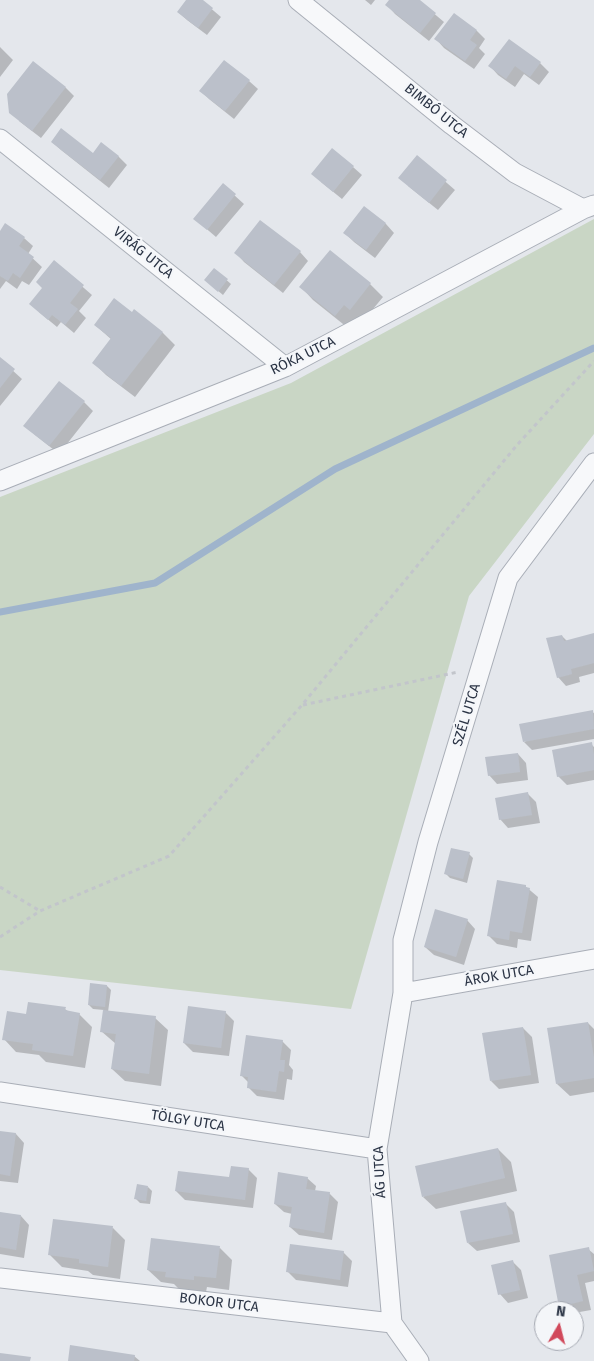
<!DOCTYPE html>
<html>
<head>
<meta charset="utf-8">
<style>
  body { margin:0 }
  #map { position:relative; width:594px; height:1361px; overflow:hidden; background:#e4e7ec; font-family:"Fira Sans",sans-serif }
  canvas { display:block }
  .north { position:absolute; left:534px; top:1301px; width:50px; height:50px; box-sizing:border-box; background:#f4f6f9; border:1px solid #a4a8b1; border-radius:50%; rotate:8deg; font-size:14px; font-weight:700; line-height:20px; text-align:center; color:#2b3445 }
  .north::after { content:''; display:block; margin:auto; width:18px; height:22px; background:#d1495b; clip-path:polygon(50% 0,100% 100%,50% 72%,0 100%) }
</style>
</head>
<body>
<div id="map">
<canvas width="594" height="1361"></canvas>
<div class="north">N</div>
</div>
<script>
const context = document.querySelector('canvas').getContext('2d');
context.lineJoin = 'round';
function fillPath(path, color) {
  context.fillStyle = color;
  context.fill(path, 'evenodd');
}
function trace(path, color, width, dash) {
  context.strokeStyle = color;
  context.lineWidth = width;
  context.lineCap = dash ? 'butt' : 'round';
  context.setLineDash(dash || []);
  context.stroke(path);
}
function label(font, color, halo, rows, align = 'center') {
  context.font = font + ' "Fira Sans",sans-serif';
  context.lineWidth = 4.5;
  context.setLineDash([]);
  context.textBaseline = 'middle';
  context.strokeStyle = halo;
  context.fillStyle = color;
  for (const [text, x, y, turn = 0] of rows) {
    context.save();
    context.translate(x, y);
    context.rotate((+turn || 0) * Math.PI / 180);
    context.textAlign = isNaN(turn) ? turn : align;
    if (halo) context.strokeText(text, 0, 0);
    context.fillText(text, 0, 0);
    context.restore();
  }
}
const green = new Path2D(`
  M594,219V434L469,596L351,1009L0,970V497L291,383Z`);
const shadow = new Path2D(`
  M187,0H201L221,17L207,35L187,20L178,12Z
  M365,0H375L371,5Z
  M391,0H418L444,22L429,41L395,14L387,5Z
  M454,14L477,31L485,39L479,48L485,54L474,69L444,48L436,39Z
  M509,40L540,63L549,72L539,85L524,74L515,87L498,75L490,66Z
  M0,47L13,60L0,77Z
  M34,63L66,88L74,96L41,138L19,121Z
  M249,81L258,89L234,119L209,99L201,91Z
  M52,142L93,154L118,156L127,165L109,188L61,150Z
  M417,157L455,190L438,210L408,186Z
  M353,167L362,175L342,199L321,182Z
  M223,185L244,204L216,237L195,219Z
  M365,208L386,224L394,233L375,258L354,242L345,233Z
  M0,233L24,238L33,246L28,254L42,267L29,285L22,281L17,289L6,281L0,289Z
  M300,252L308,261L283,293L244,262L236,253Z
  M330,252L370,284L383,297L363,321L358,317L348,328L313,300L301,287Z
  M54,262L92,295L79,311L86,318L74,333L61,322L57,327L39,312L43,288Z
  M214,269L231,284L223,295L210,284Z
  M134,311L163,333L175,345L135,397L106,375L94,363L112,340L95,325L132,314Z
  M0,359L22,379L0,406Z
  M84,402L93,411L59,454L34,434Z
  M594,634V673L579,677L580,682L566,686L558,677L562,636L567,641Z
  M592,712L594,713V739L532,750L524,742Z
  M591,744L594,747V780L567,785L558,776Z
  M518,754L526,763L528,780L497,784L489,775Z
  M528,794L536,802L540,823L508,828L500,819Z
  M469,854L473,858L467,883L450,878L446,874Z
  M525,886L538,897L531,941L518,939L517,948L497,944L489,936Z
  M467,920L475,929L464,965L434,955L425,947Z
  M92,984L107,986L111,990L108,1012L155,1018L168,1030L161,1086L125,1081L112,1069L116,1044L101,1031L104,1010L93,1009L89,1005Z
  M65,1009L69,1012L79,1014L92,1027L85,1068L46,1062L39,1055L16,1052L4,1039L27,1016Z
  M225,1012L234,1021L229,1056L193,1052L184,1043Z
  M588,1023L594,1029V1092L570,1096L557,1084Z
  M523,1028L532,1037L539,1083L499,1089L491,1081Z
  M282,1041L291,1050L289,1065L293,1070L292,1080L287,1079L284,1100L257,1096L248,1087L249,1083L241,1075Z
  M0,1132L16,1134L24,1143L18,1183L0,1181Z
  M498,1149L511,1162L517,1191L436,1209L423,1197Z
  M248,1169L257,1178L253,1208L185,1200L176,1191L230,1179Z
  M307,1178L316,1186L315,1191L329,1193L338,1202L332,1240L299,1235L290,1227L292,1214L284,1212L275,1204Z
  M148,1187L152,1191L150,1204L140,1203L136,1199Z
  M505,1203L514,1212L520,1242L477,1251L468,1243Z
  M0,1213L21,1216L29,1225L24,1258L0,1254Z
  M113,1228L125,1240L120,1279L93,1275L88,1271L62,1267L50,1255Z
  M220,1248L232,1260L229,1290L207,1287L206,1292L179,1289L174,1284L161,1282L148,1270Z
  M588,1249L594,1254V1281L585,1283L591,1310L574,1313V1311H565L560,1306Z
  M343,1252L352,1261L348,1287L296,1280L288,1272Z
  M512,1261L521,1270L528,1298L508,1303L500,1294Z
  M134,1356L140,1361H69Z`);
const stream = new Path2D(`
  M0,612L155,583L335,469L594,348`);
const building = new Path2D(`
  M186,0H203L213,8L198,28L177,12Z
  M389,0H420L436,13L420,33L385,5Z
  M454,13L477,30L470,40L477,45L465,61L434,39Z
  M509,39L541,62L530,77L515,66L506,79L488,66Z
  M224,60L250,80L225,111L199,91Z
  M33,61L66,87L32,131L9,113L7,94Z
  M61,128L93,153L101,142L119,156L100,180L51,142Z
  M332,148L354,166L333,192L311,174Z
  M417,155L447,180L429,203L398,178Z
  M223,183L236,194L207,230L193,219Z
  M364,206L386,223L366,250L343,233Z
  M260,220L301,251L274,285L234,253Z
  M5,223L25,237L19,246L34,257L20,278L13,273L8,281L0,276V231Z
  M330,250L371,283L350,310L344,305L335,316L299,287Z
  M54,260L84,285L70,303L78,309L65,325L52,315L48,320L29,304L42,288L36,282Z
  M214,268L228,279L218,292L204,280Z
  M114,298L132,312L134,309L163,332L121,386L92,363L111,338L94,325Z
  M0,357L15,369L0,388Z
  M59,381L85,401L49,446L23,426Z
  M594,633V663L571,669L572,674L557,678L546,638L562,635L564,641Z
  M593,710L594,729L523,742L519,724Z
  M592,742L594,755V770L557,777L552,750Z
  M518,753L520,772L488,776L485,757Z
  M528,792L532,815L499,820L495,798Z
  M451,848L470,852L463,879L444,874Z
  M497,880L526,885V887L530,888L522,933L510,931L509,940L487,936Z
  M435,909L468,919L456,957L424,947Z
  M90,983L107,985L105,1007L88,1005Z
  M28,1002L66,1007L65,1010L80,1013L73,1056L32,1050L33,1044L2,1040L7,1011L26,1014Z
  M188,1006L226,1011L221,1048L183,1043Z
  M103,1010L156,1016L149,1074L111,1069L116,1034L100,1032Z
  M588,1022L594,1058V1078L556,1084L547,1028Z
  M523,1027L531,1075L490,1081L482,1033Z
  M246,1035L283,1040L280,1060H285L284,1072L279,1071L276,1092L247,1088L248,1077L240,1076Z
  M0,1131L16,1133L10,1176L0,1174Z
  M498,1148L505,1178L422,1197L415,1166Z
  M231,1166L249,1168L245,1200L175,1191L178,1171L229,1177Z
  M278,1172L308,1177L306,1189L330,1192L324,1233L289,1227L292,1207L274,1204Z
  M137,1184L148,1186L146,1201L134,1199Z
  M506,1202L513,1234L467,1243L460,1211Z
  M0,1212L21,1215L16,1250L0,1247Z
  M53,1219L113,1226L108,1267L79,1263V1259L48,1255Z
  M151,1238L220,1246L216,1278L194,1276V1280L165,1277L166,1272L147,1270Z
  M290,1244L344,1251L340,1280L286,1272Z
  M589,1247L594,1271L577,1275L583,1301L559,1307L549,1255Z
  M513,1260L520,1290L498,1295L491,1265Z
  M70,1345L135,1355L134,1361H68Z
  M0,1353L31,1357L30,1361H0Z`);
const path = new Path2D(`
  M303,705L458,672
  M0,887L40,911
  M0,937L40,911L169,856L302,705L517,445L594,361`);
const minor = new Path2D(`
  M298,0L452,125L515,173L583,209
  M0,139L285,367
  M0,481L285,367L583,209L594,205
  M403,993L594,959
  M0,1092L377,1149
  M0,1278L392,1323L419,1361
  M392,1323L377,1149L403,993V940L428,842L508,578L594,463`);
const streetNames = [
  ["BIMBÓ UTCA",436,111,39],
  ["VIRÁG UTCA",143,253,39],
  ["RÓKA UTCA",303,356,-26],
  ["SZÉL UTCA",467,715,-73],
  ["ÁROK UTCA",499,976,-10],
  ["TÖLGY UTCA",188,1121,9],
  ["ÁG UTCA",380,1172,-93],
  ["BOKOR UTCA",219,1303,7]
];
fillPath(green, '#c9d6c5');
fillPath(shadow, '#0003');
trace(stream, '#9fb4cc', 7);
fillPath(building, '#bbc0ca');
trace(minor, '#a9aeb7', 21);
trace(path, '#c2c5cb', 3, [4, 4]);
trace(minor, '#f7f8fa', 19);
label('14px', '#2b3445', '#f4f6f9', streetNames);
</script>
</body>
</html>
